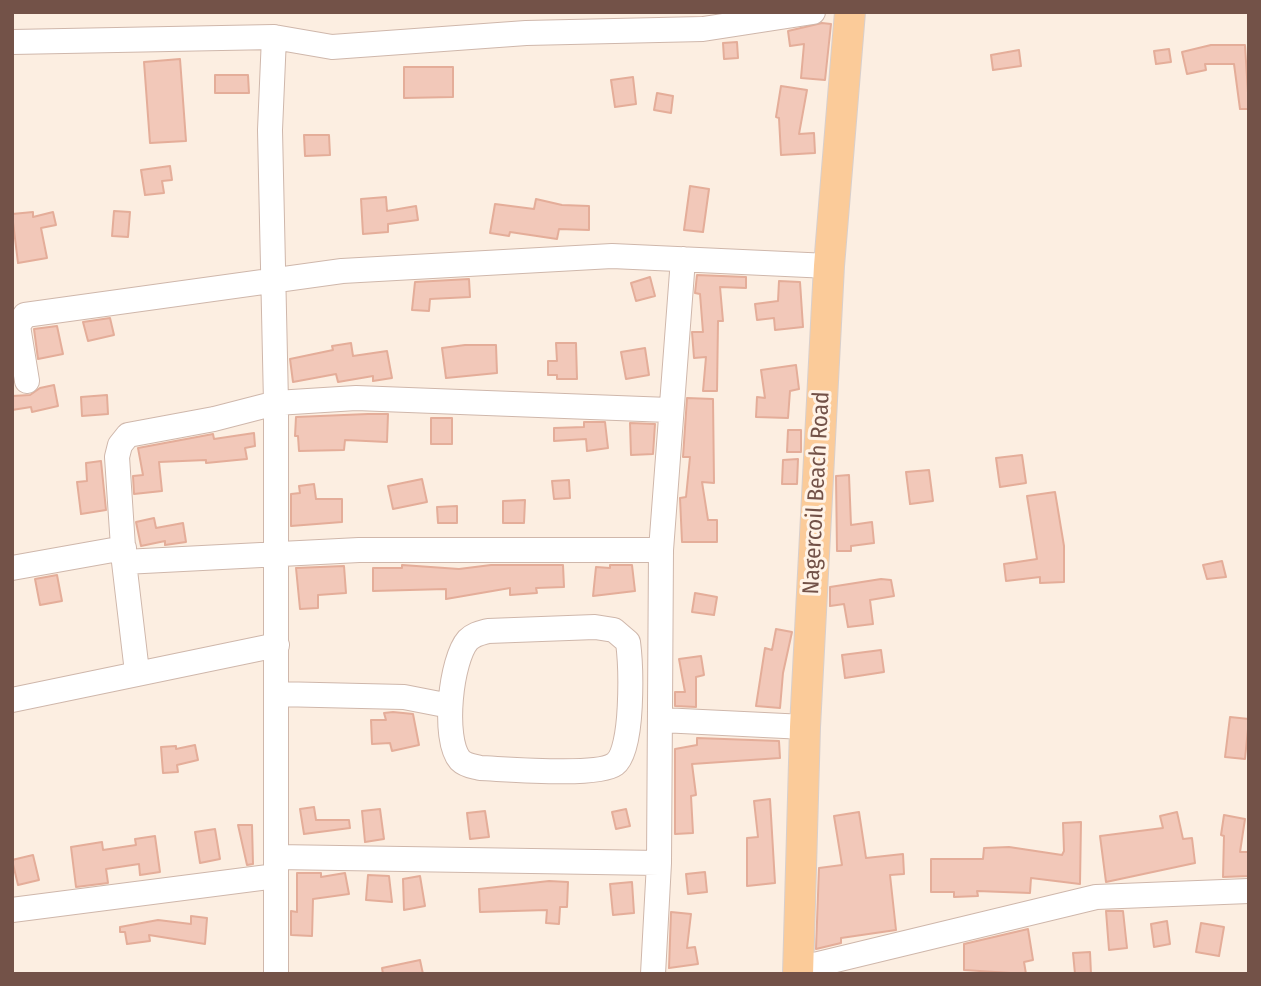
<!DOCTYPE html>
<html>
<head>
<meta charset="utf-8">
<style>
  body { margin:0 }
  #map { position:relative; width:1261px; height:986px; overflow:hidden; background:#fceee1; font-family:"Fira Sans Condensed",sans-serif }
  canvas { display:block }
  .frame { position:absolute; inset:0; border:14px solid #735248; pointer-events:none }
</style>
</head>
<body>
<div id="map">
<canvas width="1261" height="986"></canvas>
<div class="frame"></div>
</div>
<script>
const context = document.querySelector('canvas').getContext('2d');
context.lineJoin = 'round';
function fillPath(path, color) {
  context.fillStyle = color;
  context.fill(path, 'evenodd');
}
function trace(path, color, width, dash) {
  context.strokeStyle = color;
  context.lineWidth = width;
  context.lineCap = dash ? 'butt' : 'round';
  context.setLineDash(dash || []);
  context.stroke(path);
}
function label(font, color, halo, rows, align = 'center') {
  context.font = font + ' "Fira Sans Condensed",sans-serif';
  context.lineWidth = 6;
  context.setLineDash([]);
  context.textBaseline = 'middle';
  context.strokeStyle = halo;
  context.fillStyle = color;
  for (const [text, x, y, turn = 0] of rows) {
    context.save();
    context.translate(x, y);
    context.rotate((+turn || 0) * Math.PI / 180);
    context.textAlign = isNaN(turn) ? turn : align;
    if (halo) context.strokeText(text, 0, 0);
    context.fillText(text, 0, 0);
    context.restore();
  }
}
const building = new Path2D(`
  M822,23L831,24L825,80L801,78L804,44L790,46L788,31Z
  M737,42L738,58L724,59L723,43Z
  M1211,45H1245L1249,109H1240L1234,64H1205L1206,70L1187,74L1182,52Z
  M1169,49L1171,62L1156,64L1154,51Z
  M1019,50L1021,66L993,70L991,55Z
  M180,59L186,141L150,143L144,62Z
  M404,67H453V97L404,98Z
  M215,75H248L249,93H215Z
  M633,77L636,104L615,107L611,80Z
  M781,86L807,90L799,134L814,133L815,153L781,155L779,118L776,117Z
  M657,93L673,96L671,113L654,110Z
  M304,135H329L330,155L305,156Z
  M170,166L172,180L162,181L164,193L145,195L141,170Z
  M690,186L709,189L703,232L684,230Z
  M386,197L387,211L416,206L418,220L388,224V232L363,234L361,199Z
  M536,199L562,205L589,206V230L559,229L557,239L510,232L509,236L490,233L495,204L534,209Z
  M114,211L130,212L128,237L112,236Z
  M33,212V217L53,212L56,225L41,228L47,258L18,263L12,214Z
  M697,275L746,277V288L720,287L723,321H718L717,391H703L706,357L694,358L692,332H703L700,294L695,293Z
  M650,277L655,296L636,301L631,283Z
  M469,279L470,297L430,299L429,311L412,310L415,282Z
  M779,281L800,282L803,327L775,330L774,318L757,320L755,304L778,301Z
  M110,318L114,335L88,341L83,322Z
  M57,326L63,354L38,359L34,329Z
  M351,343L353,356L387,351L392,378L373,381V376L338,382L336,374L293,382L290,359L333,350L332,346Z
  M556,343H576L577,379H557V375H548V361H557Z
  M465,345H496L497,373L446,378L442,348Z
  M645,348L649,375L626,379L621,352Z
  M796,365L799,389L790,391L788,418L756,417L757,397L765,398L761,370Z
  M54,385L58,406L32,412L31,407L12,410V396L30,395L40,388Z
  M107,395L108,414L82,416L81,397Z
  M687,398L713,399L714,483L702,482L708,520H717V542H682L680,498L686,497L690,457H683Z
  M368,414H388L387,442L345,440L344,450L299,451L298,436H295L296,417Z
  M431,418H452V444H431Z
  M584,422H605L608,448L587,451L586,439L554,441V428L584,427Z
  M630,423L655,424L653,454L631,455Z
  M788,430H801V452H787Z
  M254,433L255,446L245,448L247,459L206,463V460L159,462L162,491L134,494L133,476L143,475L138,448L213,434L214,439Z
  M1022,455L1026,483L1000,487L996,458Z
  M798,459L797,484H782L783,460Z
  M101,461L106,510L81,514L77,482L87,481L86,463Z
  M929,470L933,501L910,504L906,472Z
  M849,475L851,525L872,522L874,543L851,546V551H837L836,476Z
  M422,479L427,502L393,509L388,486Z
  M569,480L570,498L554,499L552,481Z
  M314,484L316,499H342V522L291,526V494L300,493L299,486Z
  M1055,492L1064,546V582L1040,583V577L1006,581L1004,564L1037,559L1027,496Z
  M525,500L524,523H503V501Z
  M457,506V523H438L437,507Z
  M154,518L156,528L183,523L186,542L165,545V541L141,546L136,522Z
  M1222,561L1226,577L1207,579L1203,565Z
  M402,565L459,569L491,565H563L564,587L536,588L537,593L510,595V588L446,599V589L373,591V568H402Z
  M610,565H632L635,591L593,596L596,567L610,568Z
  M344,566L346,593L318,595V608L300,609L296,568Z
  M57,575L62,601L40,605L35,579Z
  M881,579L891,580L894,596L870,600L873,624L848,627L844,604L830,606V587Z
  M695,593L717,597L714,615L692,612Z
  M776,629L792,632L783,673L780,708L756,706L765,648L772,650Z
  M881,650L884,672L845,678L842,655Z
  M701,656L704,675L696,677V707L675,706V692H685L679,659Z
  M393,712L413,714L419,745L392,751L390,743L372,744L371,720H386L384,713Z
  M1230,717L1249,719L1245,759L1225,757Z
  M697,738L779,741L780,758L692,764L696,795L691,796L693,833L675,834V749L697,745Z
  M195,745L198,760L177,765L178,772L163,773L161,747L176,746V749Z
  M770,799L775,883L747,886V838L758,837L754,801Z
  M314,807L316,820H349L350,828L304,834L300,809Z
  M380,809L384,839L365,842L362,811Z
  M626,809L630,826L616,829L612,812Z
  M485,811L489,837L470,839L467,813Z
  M859,812L866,858L903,854L904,874L890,875L896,930L841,938V943L816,949L819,868L842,865L834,816Z
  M1177,812L1183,839L1192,838L1195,863L1106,882L1100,836L1163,828L1160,816Z
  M1224,815L1245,819L1240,852H1249V876L1223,877L1224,836L1221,835Z
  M1081,822L1080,884L1031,878L1030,893L977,891L978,896L954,897V892H931V859H983L984,848L1009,847L1062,855L1064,851L1063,823Z
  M238,825H252L253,864L247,865Z
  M215,829L220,859L200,863L195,832Z
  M155,836L160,872L140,875L139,864L106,869L108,883L76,887L71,847L102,842L103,850L136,845L135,839Z
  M33,855L39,880L18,885L12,860Z
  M705,872L707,892L688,894L686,874Z
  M297,873H321V877L345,873L349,894L313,899L312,936L291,935V911L297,912Z
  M368,875L389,876L392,902L366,900Z
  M420,876L425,906L404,910L403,879Z
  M549,881L568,882L567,907H560L559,924L546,923L547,910L480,912L479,889Z
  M632,882L634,913L613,915L610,884Z
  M1106,911H1123L1127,948L1109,950Z
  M671,912L691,914L687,948L695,947L698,964L669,968Z
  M191,916L207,918L205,944L149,935L150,941L127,944L125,932H120V927L158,920L191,924Z
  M1167,921L1170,944L1154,947L1151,924Z
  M1201,923L1224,927L1219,956L1196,952Z
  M1028,929L1033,960L1024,962L1026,974L964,970V944Z
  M1090,952L1091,974H1075L1073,953Z
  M420,960L423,974H383L382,968Z`);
const minor = new Path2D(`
  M274,37L270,130L276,403V974
  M12,42L274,37L332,47L526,33L703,29L813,12
  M27,381L18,326L25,315L342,271L612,256L829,266
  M124,562L359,550H661L683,259
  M12,568L124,548
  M595,627L614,630L628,642C631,665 634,750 615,764C597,777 506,769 480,768C473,766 466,766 460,760C442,739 451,659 468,640C474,634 481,633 488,631Z
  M137,672L124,562L117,457L120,445L128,435L214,419L276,403L356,398L669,410
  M277,694L404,697L450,706
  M12,700L277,645
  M661,720L805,727
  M276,857L659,863L653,974
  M659,863L661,550
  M12,910L276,876
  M798,969L1096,897L1249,891`);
const major = new Path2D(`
  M798,974L805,727L829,266L850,12`);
const streetNames = [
  ["Nagercoil Beach Road",817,493,-87]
];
fillPath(building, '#f2c8b9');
trace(building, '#e4ad99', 2);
trace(minor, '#cfb7ab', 26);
trace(major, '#d8cfcc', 32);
trace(minor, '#fff', 24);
trace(major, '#fbcb99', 30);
label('23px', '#735248', '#fff3e7', streetNames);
</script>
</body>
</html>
